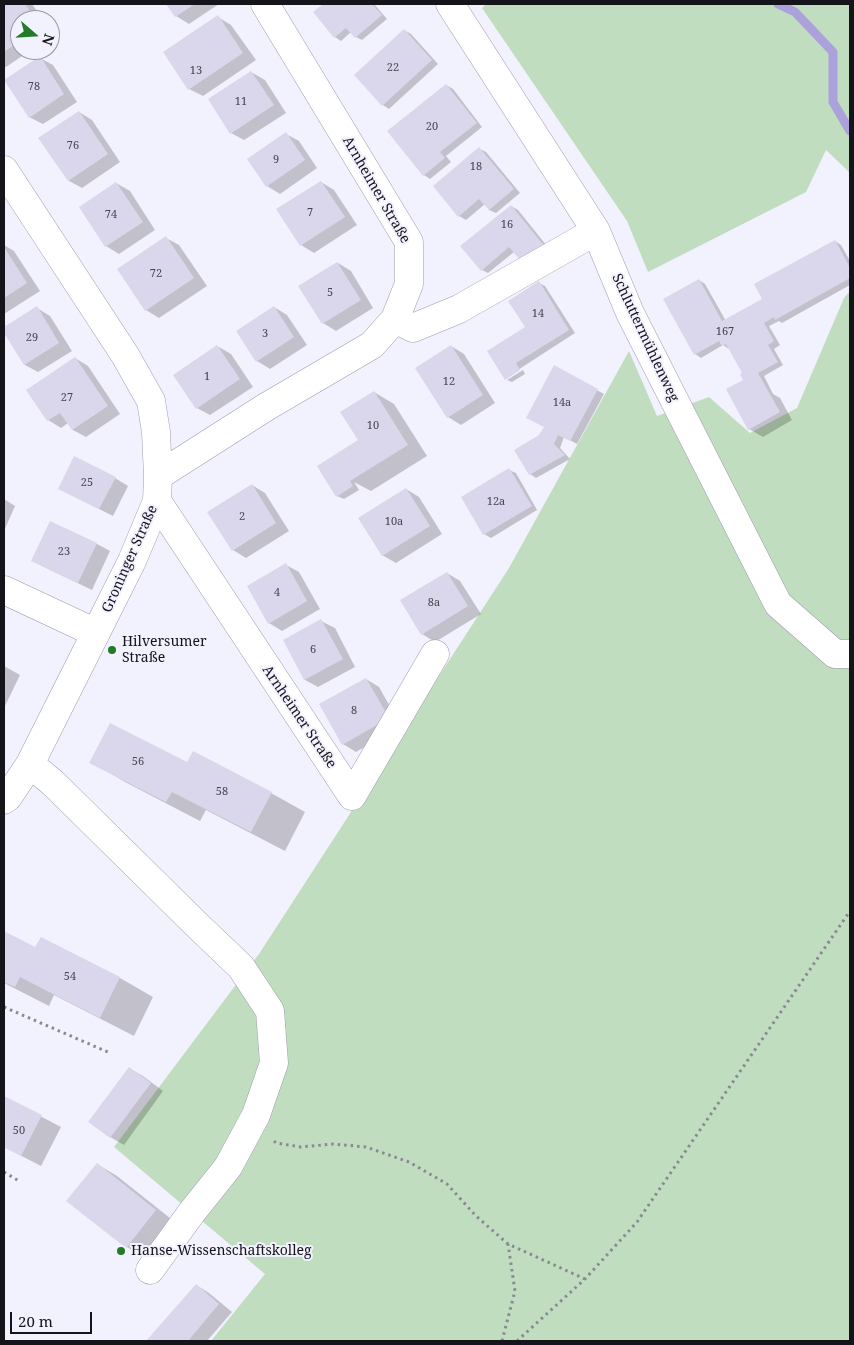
<!DOCTYPE html>
<html>
<head>
<meta charset="utf-8">
<style>
  body { margin:0 }
  #map { position:relative; width:854px; height:1345px; overflow:hidden; background:#f2f1fe; font-family:"Noto Serif",serif }
  canvas { display:block }
  .frame { position:absolute; inset:0; border:5px solid #15141b; pointer-events:none }
  .north { position:absolute; left:10px; top:10px; width:50px; height:50px; box-sizing:border-box; background:#f2f1fe; border:1px solid #9a99a3; border-radius:50%; rotate:109deg; font-size:14px; font-weight:700; line-height:20px; text-align:center; color:#15141b }
  .north::after { content:''; display:block; margin:auto; width:18px; height:22px; background:#237a27; clip-path:polygon(50% 0,100% 100%,50% 72%,0 100%) }
  .scale { position:absolute; left:10px; top:1312px; width:82px; height:22px; box-sizing:border-box; border:2px solid #15141b; border-top:0; padding-left:6px; font-size:15px; line-height:18px; white-space:nowrap; color:#15141b; -webkit-text-stroke:4px #f2f1fe; paint-order:stroke }
</style>
</head>
<body>
<div id="map">
<canvas width="854" height="1345"></canvas>
<div class="frame"></div>
<div class="north">N</div>
<div class="scale">20 m</div>
</div>
<script>
const context = document.querySelector('canvas').getContext('2d');
context.lineJoin = 'round';
function fillPath(path, color) {
  context.fillStyle = color;
  context.fill(path, 'evenodd');
}
function trace(path, color, width, dash) {
  context.strokeStyle = color;
  context.lineWidth = width;
  context.lineCap = dash ? 'butt' : 'round';
  context.setLineDash(dash || []);
  context.stroke(path);
}
function label(font, color, halo, rows, align = 'center') {
  context.font = font + ' "Noto Serif",serif';
  context.lineWidth = 4;
  context.setLineDash([]);
  context.textBaseline = 'middle';
  context.strokeStyle = halo;
  context.fillStyle = color;
  for (const [text, x, y, turn = 0] of rows) {
    context.save();
    context.translate(x, y);
    context.rotate((+turn || 0) * Math.PI / 180);
    context.textAlign = isNaN(turn) ? turn : align;
    if (halo) context.strokeText(text, 0, 0);
    context.fillText(text, 0, 0);
    context.restore();
  }
}
const green = new Path2D(`
  M486,4H850V173L826,150L806,192L648,272L627,221L482,8Z
  M850,291V1341H211L265,1274L114,1147L259,954L509,568L629,351L657,416L709,397L750,433L797,408L844,298Z`);
const shadow = new Path2D(`
  M4,4H32L43,20H20V50H31L6,67L4,66Z
  M167,4H219L189,24L176,16Z
  M325,4H374L387,19L362,40L356,37L351,32L341,41L335,37L315,13Z
  M218,17L231,25L256,60L203,96L189,89Z
  M50,30L53,35L50,37Z
  M404,30L411,34L438,64L389,109L383,105Z
  M40,58L53,65L77,102L43,124L29,117Z
  M251,72L265,80L286,113L244,140L231,133Z
  M446,85L453,89L482,127L446,156L451,162L430,179L424,175Z
  M79,112L92,120L120,162L82,188L69,181Z
  M286,134L299,141L317,168L280,194L267,186Z
  M480,149L486,152L520,193L496,213L489,210L485,204L466,220L459,216Z
  M321,182L334,190L357,225L314,253L301,245Z
  M116,183L130,191L155,230L119,254L106,246Z
  M511,206L518,210L551,251L514,252L488,273L482,270Z
  M166,238L179,245L207,286L159,318L146,310Z
  M835,241L841,245L850,261V285L782,323L779,321L769,326L780,345L774,349L783,365L764,376L773,394L780,398L792,420L763,437L749,429L744,373L729,349L723,345L701,358L695,354L699,280L705,284L726,321L764,300Z
  M4,245L14,251L40,291L4,314Z
  M338,263L351,271L373,308L336,331L323,323Z
  M539,283L545,286L575,333L507,377V379H506L526,327Z
  M274,307L287,315L307,345L270,369L257,361Z
  M37,308L50,316L72,351L38,372L25,365L4,331V328Z
  M217,346L231,354L253,387L210,415L197,408Z
  M451,346L464,354L495,403L461,425L448,417Z
  M75,358L88,366L120,414L86,437L73,430L68,423L61,428L48,420Z
  M554,367L604,394L577,444L564,437L560,448L570,459L536,478L530,474L540,436L545,427Z
  M523,370L525,374L512,382L507,380Z
  M374,392L394,404L427,456L371,491L354,482L359,490L344,499L337,496L359,440Z
  M509,470L516,473L537,510L491,538L484,534Z
  M115,478L128,486L113,516L73,496Z
  M252,485L265,493L289,531L246,558L233,550Z
  M406,489L419,497L442,534L396,563L382,555Z
  M4,499L15,506L4,531Z
  M97,544L110,551L92,590L46,568L33,561Z
  M286,565L299,572L320,609L282,631L269,623Z
  M447,573L460,581L481,614L435,642L422,634L402,601Z
  M321,621L335,628L355,667L318,687L305,680L284,641Z
  M4,666L20,675L4,708Z
  M366,679L379,687L401,726L356,752L343,744Z
  M91,762L187,764L271,793L305,812L285,851L206,810L200,821L125,782Z
  M4,932L36,949L120,978L153,997L134,1036L54,995L49,1006L4,983Z
  M129,1068L143,1076L163,1091L124,1145L110,1137Z
  M4,1097L61,1127L41,1166L4,1147Z
  M97,1164L117,1176L175,1222L147,1259L127,1247L68,1201Z
  M196,1285L209,1293L232,1312L207,1341H148Z`);
const stream = new Path2D(`
  M778,4L795,12L833,52V102L850,131`);
const building = new Path2D(`
  M4,4H25L36,20H20V41L4,52Z
  M166,4H195L175,17Z
  M323,4H372L382,15L355,38L346,28L334,38L313,12Z
  M218,15L243,53L188,90L163,52Z
  M404,29L432,60L382,106L354,75Z
  M40,56L64,94L29,118L4,80Z
  M251,71L274,105L230,134L208,99Z
  M446,84L477,123L440,152L445,158L423,176L387,131Z
  M79,111L108,154L68,181L38,138Z
  M286,132L305,160L266,187L247,159Z
  M479,147L514,189L489,210L479,199L458,217L433,186Z
  M321,181L345,217L300,246L276,209Z
  M116,182L143,222L105,247L79,207Z
  M511,205L545,247L521,261L509,247L481,271L460,246Z
  M166,236L194,278L145,311L117,269Z
  M835,240L850,268V278L775,320L774,317L764,323L774,341L768,345L778,362L758,373L780,412L748,430L726,389L743,380L740,374L742,373L726,344L722,346L719,341L694,355L663,299L699,279L722,321L762,299L754,284Z
  M4,247L27,283L4,298Z
  M337,262L361,300L322,324L298,286Z
  M539,281L569,330L516,363L520,370L505,380L487,351L525,327L508,301Z
  M37,306L59,343L24,365L4,333V327Z
  M274,306L294,337L256,362L236,331Z
  M217,345L240,379L196,409L173,375Z
  M451,345L483,395L447,418L415,368Z
  M75,357L108,406L72,430L60,413L47,421L26,390Z
  M554,365L598,389L570,441L558,435L554,444L565,455L529,475L514,450L539,435L544,427L526,418Z
  M374,391L408,445L350,481L353,486L336,497L317,466L358,440L340,412Z
  M74,456L116,477L99,509L58,489Z
  M509,468L532,506L483,535L461,497Z
  M252,484L276,523L232,551L207,512Z
  M406,488L430,526L382,556L358,518Z
  M50,521L97,543L78,583L31,561Z
  M286,563L307,601L268,624L247,586Z
  M447,572L468,606L421,635L400,600Z
  M321,619L343,659L304,680L283,640Z
  M366,678L389,718L342,745L319,704Z
  M110,723L187,762L193,751L272,792L251,832L172,792L166,802L89,763Z
  M4,931L35,947L41,937L120,977L100,1018L20,977L15,987L4,982Z
  M129,1067L151,1083L110,1138L88,1122Z
  M4,1096L42,1115L21,1156L4,1147Z
  M97,1163L156,1210L126,1248L66,1201Z
  M196,1284L219,1304L188,1341H146Z`);
const path = new Path2D(`
  M4,1007L110,1053
  M274,1141L276,1143L301,1147L333,1144L366,1147L409,1162L447,1184L476,1216L508,1244L585,1279
  M4,1172L19,1181
  M502,1341L515,1291L508,1244
  M517,1341L585,1279L637,1222L850,911`);
const minor = new Path2D(`
  M450,4L596,231L630,313L778,604L835,654H850
  M4,170L125,355L151,401L156,432L158,476L157,501L132,561L30,764L8,797L4,800
  M395,319L413,328L459,309L596,231
  M158,476L266,407L372,345L395,319L409,284V242L265,4
  M157,501L352,796L435,654
  M4,590L96,633
  M30,764L53,783L198,926L241,967L270,1011L274,1063L256,1115L228,1167L192,1212L150,1270`);
const markers = [
  [112,650,5,"#237a27"],
  [121,1251,5,"#237a27"]
];
const numberNames = [
  ["22",393,68],
  ["13",196,71],
  ["78",34,87],
  ["11",241,102],
  ["20",432,127],
  ["76",73,146],
  ["9",276,160],
  ["18",476,167],
  ["7",310,213],
  ["74",111,215],
  ["16",507,225],
  ["72",156,274],
  ["5",330,293],
  ["14",538,314],
  ["167",725,332],
  ["3",265,334],
  ["29",32,338],
  ["1",207,377],
  ["12",449,382],
  ["27",67,398],
  ["14a",562,403],
  ["10",373,426],
  ["25",87,483],
  ["12a",496,502],
  ["2",242,517],
  ["10a",394,522],
  ["23",64,552],
  ["4",277,593],
  ["8a",434,603],
  ["6",313,650],
  ["8",354,711],
  ["56",138,762],
  ["58",222,792],
  ["54",70,977],
  ["50",19,1131]
];
const streetNames = [
  ["Arnheimer Straße",376,190,60],
  ["Schluttermühlenweg",645,338,65],
  ["Groninger Straße",130,559,-66],
  ["Arnheimer Straße",299,717,56]
];
const poiNames = [
  ["Hilversumer",122,642],
  ["Straße",122,658],
  ["Hanse-Wissenschaftskolleg",131,1251]
];
fillPath(green, '#c1ddbf');
fillPath(shadow, '#0003');
trace(stream, '#aba1db', 9);
fillPath(building, '#dad7ec');
trace(minor, '#9f9cb0', 29);
trace(path, '#898893', 3, [2.5, 4]);
trace(minor, '#fff', 28);
for (const [x, y, r, color] of markers) {
  const dot = new Path2D();
  dot.arc(x, y, r, 0, 2 * Math.PI);
  context.fillStyle = color;
  context.fill(dot);
  trace(dot, '#f2f1fe', 2);
}
label('11px', '#46454f', null, numberNames);
label('14px', '#15141b', '#f2f1fe', streetNames);
label('14px', '#15141b', '#f2f1fe', poiNames, 'left');
</script>
</body>
</html>
